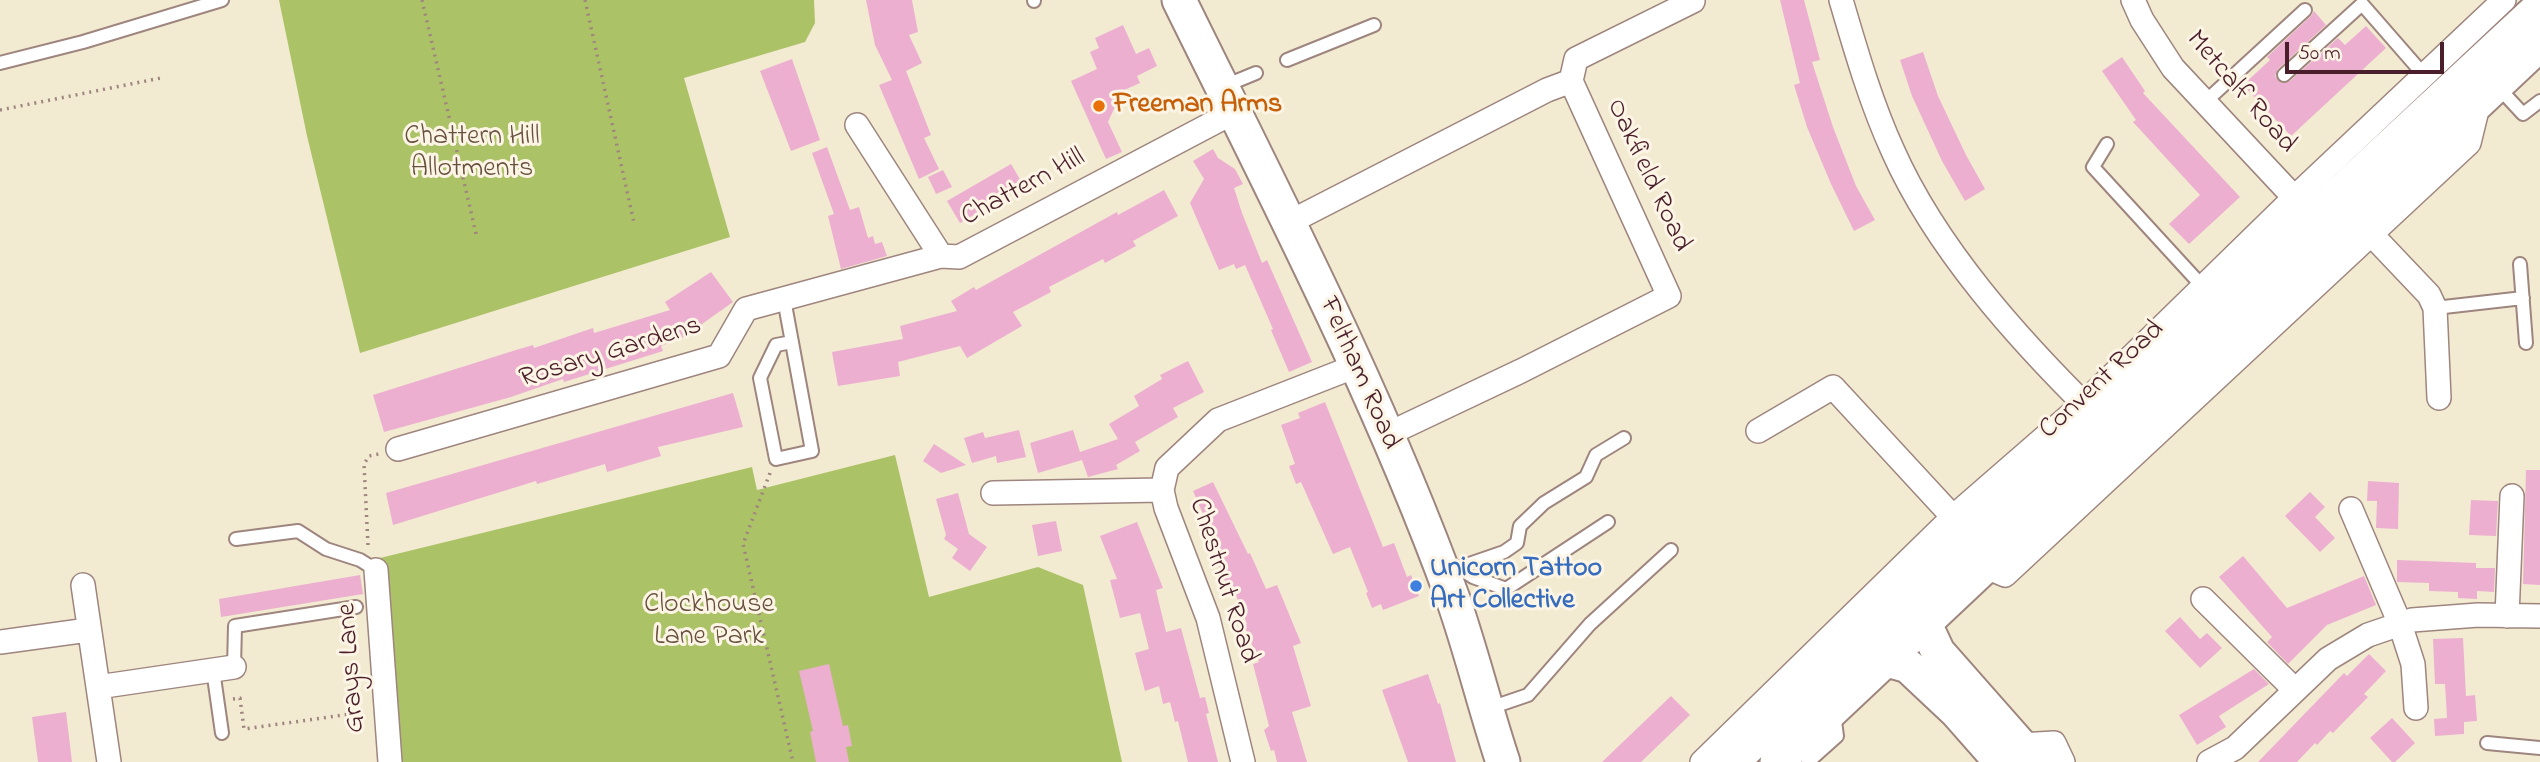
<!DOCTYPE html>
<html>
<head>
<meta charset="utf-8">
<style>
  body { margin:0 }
  #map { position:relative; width:2540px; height:762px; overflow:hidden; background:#f2ebd2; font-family:"Indie Flower",sans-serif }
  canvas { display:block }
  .scale { position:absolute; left:2285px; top:42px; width:159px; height:32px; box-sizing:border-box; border:4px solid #4a1f2b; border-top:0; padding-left:9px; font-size:21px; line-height:24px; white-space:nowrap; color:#4a1f2b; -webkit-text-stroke:5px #fcf5e5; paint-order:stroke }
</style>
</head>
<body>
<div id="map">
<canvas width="2540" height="762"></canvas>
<div class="scale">50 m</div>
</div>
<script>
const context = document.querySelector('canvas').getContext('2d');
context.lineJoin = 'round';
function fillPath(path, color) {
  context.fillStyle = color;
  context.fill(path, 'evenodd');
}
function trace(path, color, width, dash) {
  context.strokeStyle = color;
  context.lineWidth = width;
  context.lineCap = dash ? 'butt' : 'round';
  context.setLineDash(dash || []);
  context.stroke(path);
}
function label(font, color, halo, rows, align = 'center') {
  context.font = font + ' "Indie Flower",sans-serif';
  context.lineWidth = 6;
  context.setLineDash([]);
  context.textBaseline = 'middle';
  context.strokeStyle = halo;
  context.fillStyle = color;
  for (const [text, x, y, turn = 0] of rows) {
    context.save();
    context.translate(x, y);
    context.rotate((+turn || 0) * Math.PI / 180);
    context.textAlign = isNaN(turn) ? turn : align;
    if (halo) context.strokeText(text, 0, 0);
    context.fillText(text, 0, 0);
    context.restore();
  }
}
const green = new Path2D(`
  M279,0H814L815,23L805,42L684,78L730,237L360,353L307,136Z
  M895,455L929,597L1038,567L1083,585L1122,762H395L380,558L752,467L757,490Z`);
const building = new Path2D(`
  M866,0H912L918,32L909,35L922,63L906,71L931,135L924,138L939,169L919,179L879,85L892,80L875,45Z
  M1780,0H1804L1820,60L1812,62L1833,127L1856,186L1875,220L1854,231L1831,184L1807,127L1794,85L1800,83Z
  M2314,11L2326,25L2278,69L2275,76L2281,83L2290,81L2338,38L2345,45L2366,26L2386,48L2291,136L2243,85L2270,60L2267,57L2311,16Z
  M1123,25L1136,54L1149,48L1157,66L1137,76L1140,83L1122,91L1108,122L1122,152L1106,159L1071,81L1097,69L1090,52L1099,48L1095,38Z
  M1923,52L1938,96L1966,155L1985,189L1965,201L1942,161L1912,96L1900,60Z
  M2122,57L2145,91L2143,93L2240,197L2189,244L2169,224L2200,195L2133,122L2136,120L2102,71Z
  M792,59L820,140L791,151L760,71Z
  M827,147L850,210L859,207L868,238L873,236L875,244L882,242L887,256L841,269L828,216L834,214L812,153Z
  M1213,149L1218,158L1235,169L1243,184L1234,188L1242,213L1262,263L1267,260L1312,362L1289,372L1271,330L1273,329L1245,265L1236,269L1234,264L1219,270L1190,203L1204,179L1193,161Z
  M1011,164L1024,186L960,223L947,201Z
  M943,170L952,187L936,194L928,177Z
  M1164,190L1178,216L1133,241L1136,246L1105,263L1103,259L1049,287L1051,292L1013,312L1022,326L967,358L960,346L898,362L900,376L838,386L832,352L903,339L900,326L957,311L951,301L974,287L976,290L1117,212L1118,215Z
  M711,272L733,302L702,324L697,332L661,346L663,351L564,382L563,379L511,397L384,432L373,395L516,350L533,345L534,348L593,328L594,333L670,310L665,302Z
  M1188,361L1204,392L1173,408L1178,417L1135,442L1140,451L1116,465L1118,469L1088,477L1082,460L1038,473L1030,443L1073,430L1080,452L1118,439L1109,424L1139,406L1134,396L1162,379L1160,375Z
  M733,393L743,427L658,447L661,456L607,472L605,464L537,484L536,481L393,525L386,493Z
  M1325,402L1383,547L1394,543L1407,577L1411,575L1419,596L1383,610L1381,604L1372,608L1366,593L1368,592L1350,547L1333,554L1301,482L1296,484L1289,466L1295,464L1281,425L1300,418L1298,413Z
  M1019,430L1026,457L997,463L996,456L972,463L964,438L983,432L985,438Z
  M934,444L966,465L941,473L923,461Z
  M2526,470H2540V585L2523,584Z
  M2368,481L2399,483L2398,529L2376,528L2377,501H2367Z
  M1213,482L1248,554L1250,553L1266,589L1277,585L1301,643L1293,646L1311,706L1292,712L1307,762H1277L1274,750L1271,751L1264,730L1269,726L1253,664L1259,662L1244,625L1247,624L1234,590L1229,591L1219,566L1225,564L1193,491Z
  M2310,492L2325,507L2315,517L2335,538L2320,552L2285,516Z
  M958,493L969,534L987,547L970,571L952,558L958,549L944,539L946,535L936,499Z
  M2471,500L2498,501L2496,536L2469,535Z
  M1056,521L1062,551L1038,556L1032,525Z
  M1137,522L1163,588L1156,590L1166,632L1181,628L1200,698L1205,697L1209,713L1206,714L1218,762H1188L1178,721L1175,722L1170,702L1163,704L1159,686L1145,691L1135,653L1149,649L1140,613L1120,618L1110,580L1117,579L1100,536Z
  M2243,556L2287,608L2364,576L2376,605L2327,625L2288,664L2267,642L2272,637L2219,577Z
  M2397,560L2476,563V568H2495L2494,592L2477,591V599L2458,598V592L2429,591V583L2397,582Z
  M360,575L363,594L221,617L219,599Z
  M2180,617L2200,639L2207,633L2222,648L2200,668L2165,631Z
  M2463,638L2466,696L2475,695L2477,721L2464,722V734L2435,736L2434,719L2447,718L2445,684H2435L2433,639Z
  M2369,654L2386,671L2364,694L2368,697L2333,733L2330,731L2317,745L2315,743L2297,762H2258L2344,673L2347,676Z
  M829,664L843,726L848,725L852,746L846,747L849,762H816L810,732L813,731L799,671Z
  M2254,669L2269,684L2219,716L2226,727L2197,745L2179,715Z
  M1428,674L1438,704L1440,703L1456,762H1408L1382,690Z
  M1671,696L1690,715L1641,762H1602Z
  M66,712L72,762H38L32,717Z
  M2392,718L2415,743L2395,762H2392L2370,738Z`);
const path = new Path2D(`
  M422,0L477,238
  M585,0L634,223
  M0,110L161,78
  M770,473L743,544L793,762
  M368,545L364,464L369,456L379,454
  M233,699L240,698L244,729L365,712`);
const service = new Path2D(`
  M1034,0V1
  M1287,60L1374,25
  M0,63L83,42L222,0
  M2284,75L2362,4L2424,75
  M1222,87L1256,73
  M2498,87L2523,114L2540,101
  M2205,102L2305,10
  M2107,144L2093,167L2203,287
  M2520,264L2526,343
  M784,299L812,451L776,459L760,378L776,345L792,342
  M2435,308L2523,298
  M236,539L298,531L326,549L360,560L376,570
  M1458,567L1473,577L1506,589L1608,522
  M1443,573L1504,552L1517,543L1520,526L1544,503L1586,477L1596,455L1624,438
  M234,667L235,626L356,607
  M213,670L222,733
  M1487,709L1528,695L1590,624L1671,550
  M2487,743L2540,748
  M1808,762L1837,736L1834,714`);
const minor = new Path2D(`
  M1841,0C1856,51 1871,103 1893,151C1936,248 2018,339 2093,413
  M2133,0L2142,20L2173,68L2304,208
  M1571,81L1576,59L1693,1
  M857,125L941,256L959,257L1234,112
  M1288,223L1547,90L1571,81L1669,296L1521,371L1386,435
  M2372,235L2429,295L2435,308L2439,398
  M1758,431L1833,387L1953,517
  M398,449L719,356L746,309L941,256
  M993,493L1162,490
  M2351,509L2400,624L2413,664L2416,708
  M1986,567L2005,575L2469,143L2479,102
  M376,570L390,762
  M83,585L109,762
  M2203,599L2295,690
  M2507,616L2512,496
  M0,642L88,630
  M98,687L234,667
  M2020,745L2054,743L2063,762
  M1243,762L1208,618L1166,508L1162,490L1167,468L1218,420L1356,366
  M1702,762L1953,517L2083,404L2294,198L2504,0
  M2209,762L2235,748L2328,659L2368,635L2412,620L2478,615L2540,616`);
const secondary = new Path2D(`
  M1179,0C1276,197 1378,393 1453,599C1472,653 1485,708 1503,762
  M1925,624L1938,652L2035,762
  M1887,660L1908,666L1957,712L2001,762
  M1732,762L2097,418L2540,7
  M1777,762L2540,44`);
const markers = [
  [1099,106,7,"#e8710a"],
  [1416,586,7,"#3f7fe0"]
];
const streetNames = [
  ["Metcalf Road",2240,93,49],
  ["Oakfield Road",1647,176,65],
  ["Chattern Hill",1024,189,-28],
  ["Rosary Gardens",611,354,-17],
  ["Feltham Road",1358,374,66],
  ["Convent Road",2103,381,-43],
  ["Chestnut Road",1222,581,72],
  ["Grays Lane",353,668,-94]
];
const foodNames = [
  ["Freeman Arms",1113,106]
];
const parkNames = [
  ["Chattern Hill",472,138],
  ["Allotments",472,170],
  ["Clockhouse",709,606],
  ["Lane Park",709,638]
];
const shopNames = [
  ["Unicorn Tattoo",1430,570],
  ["Art Collective",1430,602]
];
fillPath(green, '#acc267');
fillPath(building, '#ecafd0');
trace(service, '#9e857e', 16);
trace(minor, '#9e857e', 26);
trace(secondary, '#9e857e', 37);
trace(path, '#9e857e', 3.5, [2, 5]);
trace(service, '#fff', 12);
trace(minor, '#fff', 23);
trace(secondary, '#fff', 33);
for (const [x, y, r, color] of markers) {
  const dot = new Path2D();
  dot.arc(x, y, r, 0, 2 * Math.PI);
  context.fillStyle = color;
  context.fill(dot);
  trace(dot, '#fcf5e5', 2.5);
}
label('28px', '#4a1f2b', '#fcf5e5', streetNames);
label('bold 28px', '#c56008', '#fcf5e5', foodNames, 'left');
label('28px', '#67503d', '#fcf5e5', parkNames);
label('bold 28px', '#366cbe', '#fcf5e5', shopNames, 'left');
</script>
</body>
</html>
